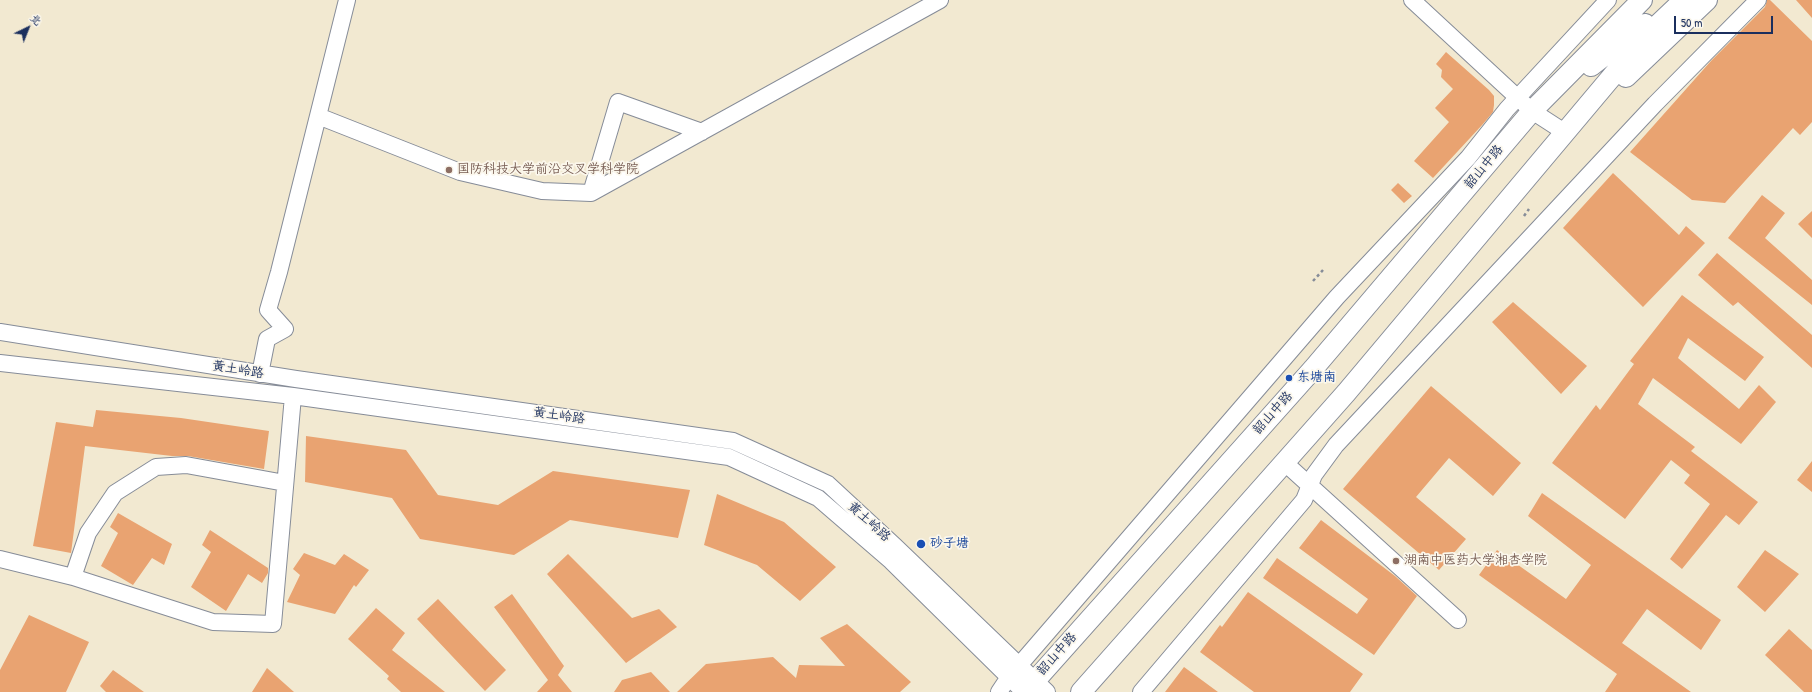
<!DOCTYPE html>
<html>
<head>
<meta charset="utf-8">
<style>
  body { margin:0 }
  #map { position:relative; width:1812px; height:692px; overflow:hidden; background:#f2e9d1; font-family:"Patrick Hand","LXGW WenKai TC",sans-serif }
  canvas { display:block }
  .north { position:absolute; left:8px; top:8px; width:40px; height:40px; -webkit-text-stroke:3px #fbf7ec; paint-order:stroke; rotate:43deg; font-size:11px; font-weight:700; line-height:16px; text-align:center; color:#1b2f5e }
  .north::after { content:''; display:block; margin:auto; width:14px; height:18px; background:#1b2f5e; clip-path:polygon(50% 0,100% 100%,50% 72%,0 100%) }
  .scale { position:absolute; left:1674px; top:16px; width:99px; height:18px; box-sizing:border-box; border:2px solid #1b2f5e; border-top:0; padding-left:5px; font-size:12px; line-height:14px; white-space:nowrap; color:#1b2f5e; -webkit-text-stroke:3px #fbf7ec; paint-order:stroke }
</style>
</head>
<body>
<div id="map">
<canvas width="1812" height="692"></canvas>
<div class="north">北</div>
<div class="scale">50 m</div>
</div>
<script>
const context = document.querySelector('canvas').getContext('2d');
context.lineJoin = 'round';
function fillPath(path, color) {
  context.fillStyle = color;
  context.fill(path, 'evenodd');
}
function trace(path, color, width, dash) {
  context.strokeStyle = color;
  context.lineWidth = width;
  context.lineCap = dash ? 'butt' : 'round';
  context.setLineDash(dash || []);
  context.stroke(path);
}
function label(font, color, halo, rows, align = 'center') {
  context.font = font + ' "Patrick Hand","LXGW WenKai TC",sans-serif';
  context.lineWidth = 3.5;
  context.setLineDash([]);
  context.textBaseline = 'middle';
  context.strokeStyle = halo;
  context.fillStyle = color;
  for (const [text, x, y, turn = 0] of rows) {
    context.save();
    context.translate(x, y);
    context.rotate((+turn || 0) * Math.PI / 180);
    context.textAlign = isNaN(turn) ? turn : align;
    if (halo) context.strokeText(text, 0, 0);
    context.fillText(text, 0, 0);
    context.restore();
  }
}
const building = new Path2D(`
  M1767,0H1770L1812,41V122L1800,135L1793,128L1725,203L1692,200L1630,152L1711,61L1765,7Z
  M1796,0H1812V18Z
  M1446,52L1489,90L1494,96V105L1493,112L1483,124L1433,178L1414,161L1449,122L1435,108L1453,89L1441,77L1442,70L1436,64Z
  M1613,173L1679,235L1686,226L1705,243L1643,307L1563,228Z
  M1398,183L1412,196L1404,203L1391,190Z
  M1762,195L1785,213L1765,238L1812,280V305L1728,238Z
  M1812,211V238L1798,224Z
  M1717,253L1812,335V368L1738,302L1733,306L1698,275Z
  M1682,295L1764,357L1745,381L1688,338L1678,358L1739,409L1759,385L1776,402L1741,444L1653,378L1638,404L1695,447L1691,451L1758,502L1739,525L1726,515L1682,569L1670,559L1710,504L1684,483L1690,475L1671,460L1625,519L1552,463L1596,405L1600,410L1634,364L1630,361Z
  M1513,302L1587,366L1561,394L1492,322Z
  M1431,386L1521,463L1493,496L1449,458L1416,497L1466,539L1439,570L1343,489Z
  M96,410L181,418L269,431L264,469L188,456H172L85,446L71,553L33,546L56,422L93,427Z
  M306,436L406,450L438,495L498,505L553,471L690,490L678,538L570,520L514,555L420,539L392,498L305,482Z
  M1812,461V492L1797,480Z
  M1542,493L1721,620L1701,650L1647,609L1622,643L1691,692H1605L1617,674L1479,575L1497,550L1566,599L1591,565L1528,516Z
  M717,494L784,522L836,567L800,601L757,565L704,545Z
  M118,513L172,544L164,565L152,558L133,585L101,566L118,533L110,527Z
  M1321,520L1395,576L1417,596L1374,655L1263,578L1277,558L1357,614L1368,599L1299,548Z
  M210,530L268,568V573L262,583L248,574L226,611L191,587L211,552L202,545Z
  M1765,550L1799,574L1765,612L1737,587Z
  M304,553L335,565L344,554L369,570L356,587L354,585L335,614L287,602L300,575L293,569Z
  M568,554L632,618L659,609L677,627L626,663L547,574Z
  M1248,592L1363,674L1350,692H1254L1200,652L1220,625L1222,627Z
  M512,594L564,666L558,675L572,692H537L548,680L494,607Z
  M438,599L506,670L485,691L417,619Z
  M376,608L405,633L392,650L445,692H401L387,679L389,676L348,639Z
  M29,615L89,642L66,692H0V670Z
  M847,624L911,682L900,692H677L706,664L773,657L796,678L799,665L845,666L820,638Z
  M1789,629L1812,650V692H1804L1765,655Z
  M1184,667L1218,692H1165Z
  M267,668L294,692H252Z
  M113,670L144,692H106L100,686Z
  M651,672L670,692H614L622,680Z`);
const path = new Path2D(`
  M1524,216L1529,209
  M1313,281L1323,270`);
const minor = new Path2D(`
  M1412,0L1532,111L1566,133
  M318,116L460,172L542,191L591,193L940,0
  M591,193L618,102L702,132
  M0,332L296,379L733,441L828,484L895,546L1047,692
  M0,363L293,396L729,457L818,498L891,561L1024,692
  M260,374L267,339L285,329L268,310L279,272L347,0
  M1285,463L1458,620
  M0,559L73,577L213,622L273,624L293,396
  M73,577L88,533L115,493L156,467L186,465L285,483
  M999,692L1009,677L1337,297L1468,158L1507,109L1608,0
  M1141,692L1304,500L1314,475L1336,445L1655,104L1758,0`);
const major = new Path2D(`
  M1591,66L1645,24
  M1626,77L1707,0
  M1025,692L1313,369L1532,111L1642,0
  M1081,692L1346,393L1646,36L1684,0`);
const markers = [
  [449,170,4,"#8d6e63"],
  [1289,378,4,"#1a4fb4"],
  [921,544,5,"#1a4fb4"],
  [1396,561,4,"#8d6e63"]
];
const streetNames = [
  ["韶山中路",1484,167,-50],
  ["黄土岭路",238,370,9],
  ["韶山中路",1273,413,-48],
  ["黄土岭路",559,416,8],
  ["黄土岭路",869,522,42],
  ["韶山中路",1057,654,-48]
];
const educationNames = [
  ["国防科技大学前沿交叉学科学院",457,170],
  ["湖南中医药大学湘杏学院",1404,561]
];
const transitNames = [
  ["东塘南",1297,378],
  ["砂子塘",930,544]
];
fillPath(building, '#e9a371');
trace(minor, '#868c98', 18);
trace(major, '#868c98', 22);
trace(path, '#868c98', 2.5, [3, 3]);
trace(minor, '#fff', 16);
trace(major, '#fff', 20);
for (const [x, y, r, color] of markers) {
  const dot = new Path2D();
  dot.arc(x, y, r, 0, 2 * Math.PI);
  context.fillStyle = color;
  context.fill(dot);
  trace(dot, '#fbf7ec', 1.5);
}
label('13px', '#1b2f5e', '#fbf7ec', streetNames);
label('13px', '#785e54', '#fbf7ec', educationNames, 'left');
label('13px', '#164399', '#fbf7ec', transitNames, 'left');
</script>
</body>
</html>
